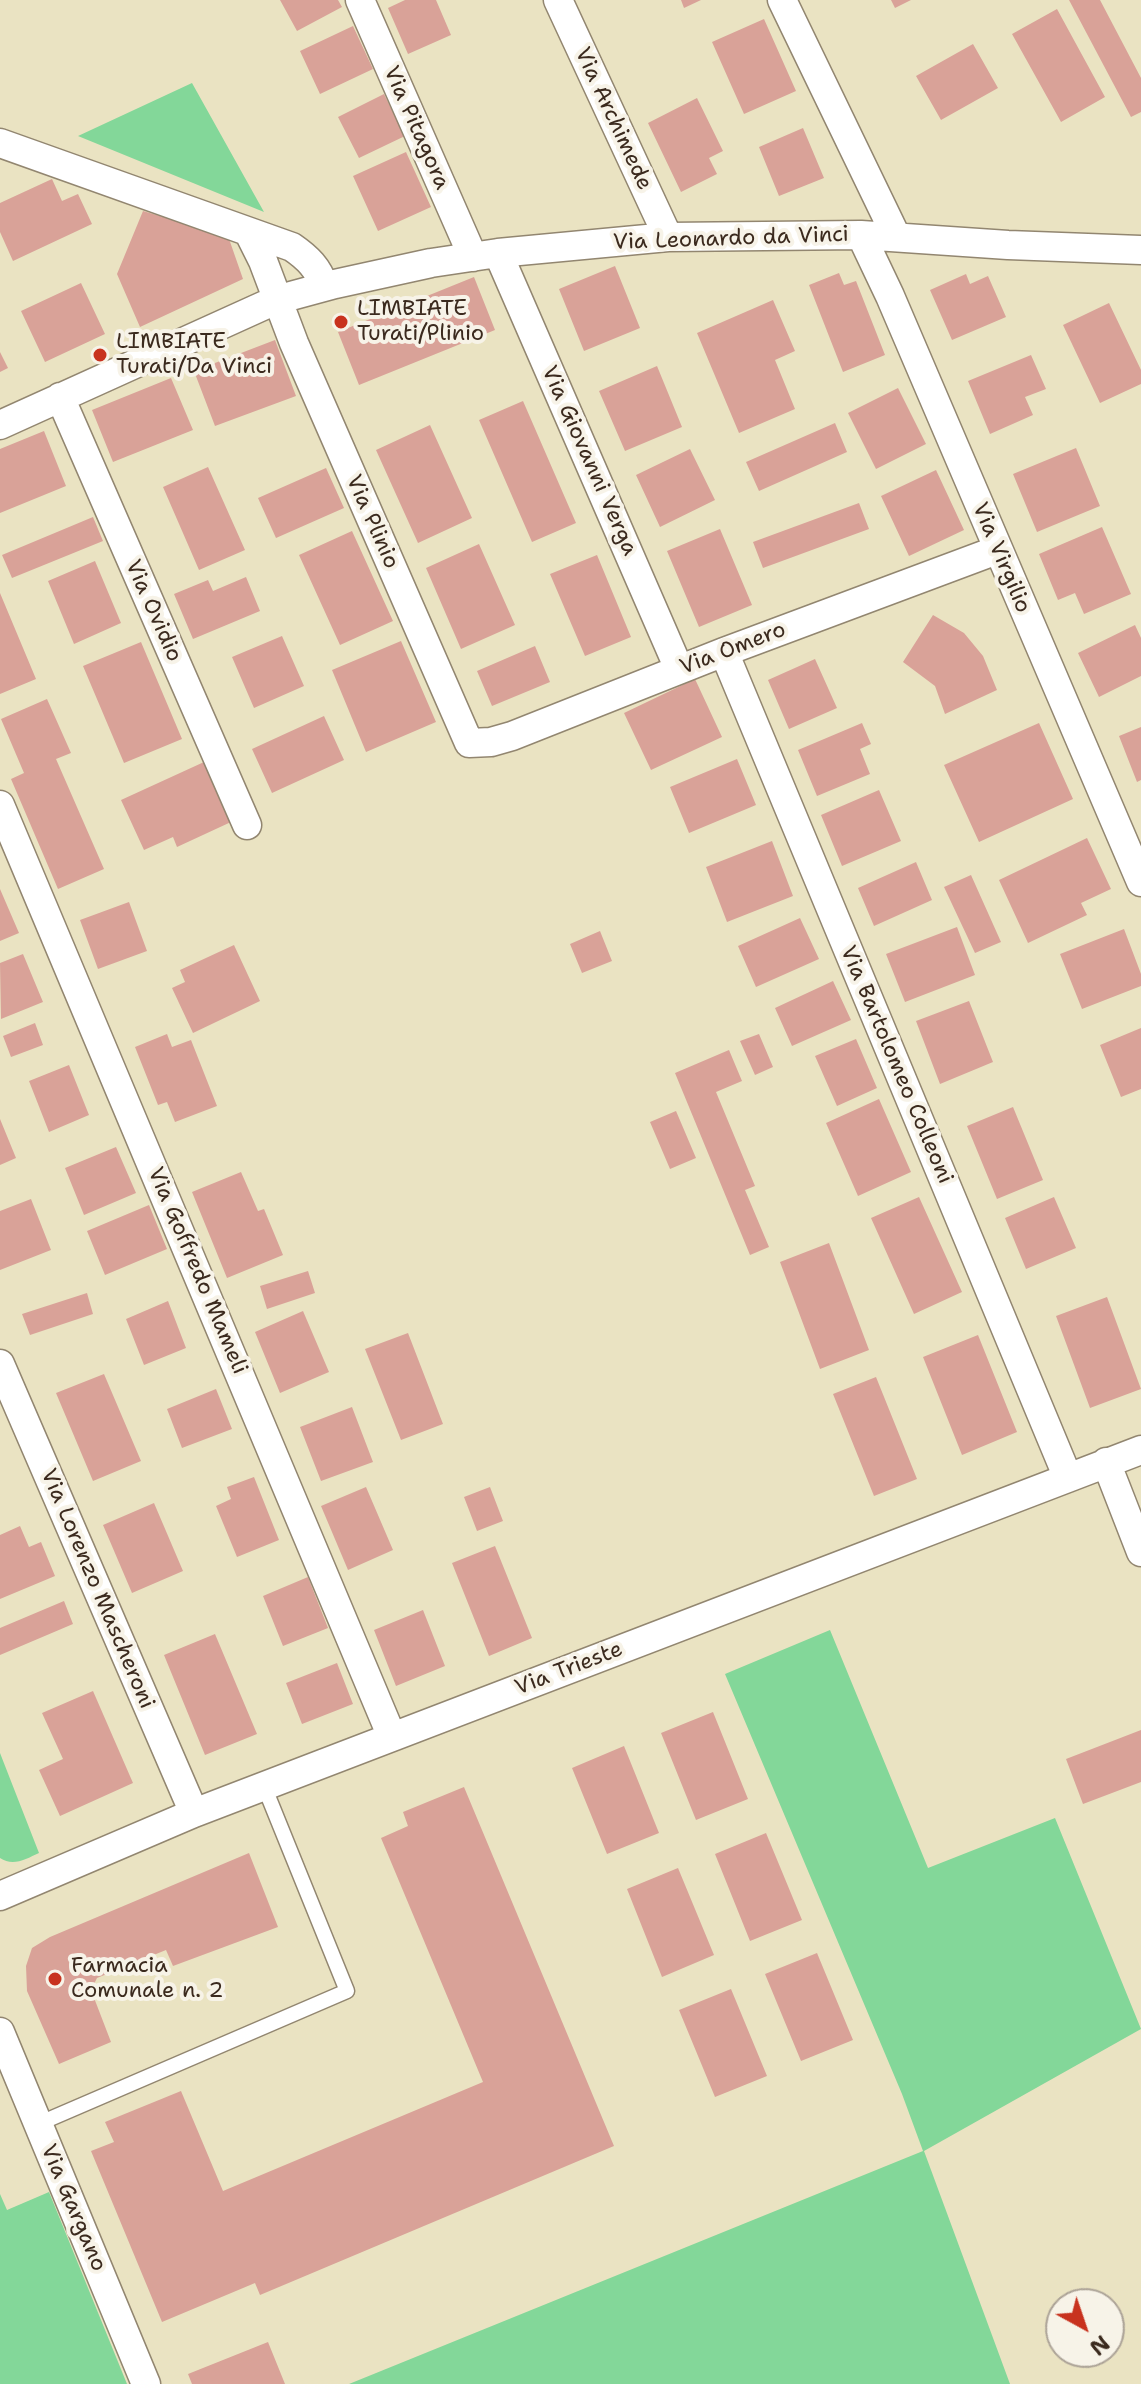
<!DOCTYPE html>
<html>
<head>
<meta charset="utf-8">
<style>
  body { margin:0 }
  #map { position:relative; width:1141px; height:2384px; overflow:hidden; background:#eae3c2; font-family:"Shantell Sans",sans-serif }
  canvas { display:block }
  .north { position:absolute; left:1045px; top:2288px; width:80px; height:80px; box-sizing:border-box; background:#f7f3e8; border:2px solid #aca397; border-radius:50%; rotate:140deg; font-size:22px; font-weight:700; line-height:32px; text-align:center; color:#3b2a1e }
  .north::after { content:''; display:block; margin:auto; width:28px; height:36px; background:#c8321e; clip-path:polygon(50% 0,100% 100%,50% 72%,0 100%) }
</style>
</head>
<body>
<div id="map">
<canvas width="1141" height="2384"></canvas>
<div class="north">N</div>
</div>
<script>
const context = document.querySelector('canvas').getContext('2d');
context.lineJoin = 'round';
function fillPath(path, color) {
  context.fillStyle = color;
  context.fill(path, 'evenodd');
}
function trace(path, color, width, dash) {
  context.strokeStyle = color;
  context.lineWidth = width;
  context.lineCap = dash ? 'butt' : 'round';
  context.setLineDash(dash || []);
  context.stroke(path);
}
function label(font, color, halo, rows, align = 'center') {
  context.font = font + ' "Shantell Sans",sans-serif';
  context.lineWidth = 8;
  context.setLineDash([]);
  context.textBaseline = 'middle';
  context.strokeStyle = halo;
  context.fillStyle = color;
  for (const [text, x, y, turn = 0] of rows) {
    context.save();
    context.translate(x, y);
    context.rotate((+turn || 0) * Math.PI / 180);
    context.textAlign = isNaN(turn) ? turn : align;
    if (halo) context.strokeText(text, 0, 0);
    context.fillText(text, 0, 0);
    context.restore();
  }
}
const green = new Path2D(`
  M192,83L264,212L78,136Z
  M830,1630L928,1868L1055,1818L1141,2029L924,2151L1010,2384H349L923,2151L902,2094L725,1674Z
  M0,1753L39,1853C26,1859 13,1867 0,1858Z
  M49,2192L127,2384H0V2194L7,2210Z`);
const building = new Path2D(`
  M280,0H338L342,7L297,31Z
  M405,0H436L451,35L408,54L388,8Z
  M681,0H701L684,8Z
  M891,0H911L895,8Z
  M1069,0H1100L1141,78V112L1131,117Z
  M1057,9L1105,97L1061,122L1012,34Z
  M764,19L796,91L744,114L712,42Z
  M353,26L373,69L320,94L300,51Z
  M973,44L998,88L941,120L916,76Z
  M384,94L405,136L359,158L338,117Z
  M697,98L723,151L709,158L717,174L681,192L648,123Z
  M803,128L824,178L779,196L759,147Z
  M406,152L431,207L378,231L353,176Z
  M52,179L62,201L78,194L92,224L13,261L0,232V203Z
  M143,211L228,236L243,279L140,327L117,274Z
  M615,266L640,328L584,351L559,289Z
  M839,273L844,285L856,281L885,355L843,372L809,285Z
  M966,274L970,284L988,276L1006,317L952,340L930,290Z
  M474,277L495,330L359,385L338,332Z
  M81,283L105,334L45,362L21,311Z
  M773,300L795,351L775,360L795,409L739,433L697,333Z
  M1109,303L1141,370V384L1100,403L1063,325Z
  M275,340L296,396L215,426L194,371Z
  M0,352L8,368L0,372Z
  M1031,355L1046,389L1025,397L1033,415L990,434L968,381Z
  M657,366L682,427L625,451L599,391Z
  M171,378L193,430L113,462L92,410Z
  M898,388L926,444L876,469L848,413Z
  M523,401L576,523L532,542L479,420Z
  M835,423L847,452L759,491L746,462Z
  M430,425L472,518L418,543L376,450Z
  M44,431L66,486L0,513V449Z
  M1076,448L1100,506L1037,532L1013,474Z
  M690,449L715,500L660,527L636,475Z
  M208,467L245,550L199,570L163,487Z
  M326,468L344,508L276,538L258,498Z
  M936,470L964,530L909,556L881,496Z
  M859,503L869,529L763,568L753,542Z
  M93,517L103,541L12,578L2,555Z
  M1102,527L1131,594L1084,614L1075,593L1058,600L1039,554Z
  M720,529L752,605L699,627L667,551Z
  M352,531L393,621L340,645L299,555Z
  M479,544L515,625L461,649L426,568Z
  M597,555L631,637L585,656L550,574Z
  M95,561L121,623L74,644L48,581Z
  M246,577L260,611L193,639L174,594L208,580L213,591Z
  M0,593L36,679L0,694Z
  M933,615L964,633L983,656L997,690L945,714L935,686L903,662Z
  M1135,625L1141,638V676L1099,697L1078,653Z
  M282,636L304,686L254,708L232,657Z
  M401,641L436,722L366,752L332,670Z
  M141,642L182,739L124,763L83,666Z
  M535,646L550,682L492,706L477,671Z
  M815,659L837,708L789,729L768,680Z
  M695,679L722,737L651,770L624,713Z
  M47,699L71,753L56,759L104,869L58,889L11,779L24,773L1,719Z
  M324,716L344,760L272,793L252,749Z
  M862,723L871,744L860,749L870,774L817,796L798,750Z
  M1039,723L1073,799L979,842L944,765Z
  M1141,727V780L1137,782L1119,736Z
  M737,759L756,805L689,833L670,787Z
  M204,762L231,822L177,847L173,837L144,850L121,800Z
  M879,790L901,841L842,866L821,815Z
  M1087,838L1111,889L1081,903L1087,915L1028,943L999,880Z
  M772,841L793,896L727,922L706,867Z
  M916,862L932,900L874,926L858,888Z
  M971,875L1001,942L975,953L944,887Z
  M0,889L19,933L0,941Z
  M129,902L147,951L98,969L80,920Z
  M800,918L819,959L756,987L738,946Z
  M957,927L975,975L905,1002L886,954Z
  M1124,929L1141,974V986L1082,1009L1060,954Z
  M600,931L612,961L582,973L570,944Z
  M234,945L260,1001L193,1033L172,988L185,982L180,970Z
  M23,954L43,1002L1,1019L0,963Z
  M833,981L851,1020L792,1046L775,1008Z
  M969,1001L993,1062L940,1084L916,1021Z
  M35,1023L43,1045L11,1057L3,1036Z
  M1141,1028V1089L1121,1097L1100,1045Z
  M167,1034L172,1047L191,1040L217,1106L175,1122L167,1102L158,1105L135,1047Z
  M759,1034L773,1067L755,1075L740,1041Z
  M856,1039L877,1088L837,1106L815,1056Z
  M729,1050L742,1081L716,1092L755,1186L745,1190L769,1247L750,1255L675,1073Z
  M69,1065L89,1115L49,1132L29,1081Z
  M879,1099L911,1172L858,1196L826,1123Z
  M1013,1107L1043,1180L997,1199L967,1126Z
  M676,1111L696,1158L670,1169L650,1122Z
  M0,1119L16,1158L0,1165Z
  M116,1147L136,1193L84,1215L65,1168Z
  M241,1172L258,1211L264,1209L283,1255L227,1278L192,1192Z
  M919,1197L962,1292L914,1314L871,1218Z
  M1054,1197L1076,1248L1026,1269L1005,1218Z
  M31,1199L51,1250L0,1270V1211Z
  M149,1205L167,1249L105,1275L87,1231Z
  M829,1243L869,1350L820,1369L780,1262Z
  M308,1271L315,1293L267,1309L260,1286Z
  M87,1293L93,1314L30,1335L22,1314Z
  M1107,1297L1141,1389L1090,1408L1056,1316Z
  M168,1301L186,1348L144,1365L126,1319Z
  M303,1311L329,1372L280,1393L255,1332Z
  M408,1333L443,1424L401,1440L365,1349Z
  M978,1335L1017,1432L962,1455L923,1357Z
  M104,1374L141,1461L93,1481L56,1393Z
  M876,1377L917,1479L874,1496L833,1394Z
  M216,1389L232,1429L182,1448L167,1409Z
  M352,1407L373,1462L321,1481L300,1427Z
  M254,1477L279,1540L237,1557L216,1506L231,1499L227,1487Z
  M366,1487L393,1550L348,1570L321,1506Z
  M490,1487L503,1521L477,1531L464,1497Z
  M154,1503L183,1571L132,1593L103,1525Z
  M20,1526L29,1547L41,1542L55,1576L0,1599V1535Z
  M495,1546L532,1638L489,1656L452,1563Z
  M308,1577L328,1628L283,1646L263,1596Z
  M64,1601L73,1624L0,1655V1628Z
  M423,1610L445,1666L396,1686L374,1630Z
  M215,1634L257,1734L205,1755L164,1655Z
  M337,1663L353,1704L302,1724L286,1683Z
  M93,1691L133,1783L60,1816L39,1770L63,1759L42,1713Z
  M713,1712L748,1799L696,1820L661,1733Z
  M1141,1730V1782L1083,1804L1066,1759Z
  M624,1746L659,1833L607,1854L572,1768Z
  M464,1787L614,2146L260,2295L255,2283L162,2322L91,2151L114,2142L105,2122L181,2091L223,2191L483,2082L381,1838L408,1826L403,1812Z
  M766,1833L802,1920L750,1941L715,1854Z
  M249,1853L278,1927L173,1966L166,1950L97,1978L91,1990L111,2042L59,2064L27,1991L26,1966L32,1948L50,1937Z
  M678,1868L714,1955L662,1977L627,1889Z
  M817,1953L853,2040L801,2061L765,1974Z
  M731,1989L767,2076L715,2097L679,2010Z
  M268,2342L285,2384H192L188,2374Z`);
const service = new Path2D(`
  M38,2124L347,1991L264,1786`);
const minor = new Path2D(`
  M360,0L473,257
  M558,0L668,237
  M782,0L896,236
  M0,143L292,247C308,258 318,268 324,286
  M249,233L263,261L294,343L469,743L491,742L512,736L724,652L997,550
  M861,235L890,296L1141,882
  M498,253L679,669
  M60,397L247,825
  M0,425L276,300L335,284L431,263L498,253L668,237L861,235L1008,245L1141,250
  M724,652L1068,1478
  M0,805L392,1737
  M0,1364L194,1813
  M1106,1462L1141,1552
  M0,1896L194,1813L1141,1450
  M0,2032L146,2384`);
const markers = [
  [341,322,8,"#c8321e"],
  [100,355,8,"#c8321e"],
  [55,1979,8,"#c8321e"]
];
const streetNames = [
  ["Via Archimede",613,119,65],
  ["Via Pitagora",416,128,66],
  ["Via Leonardo da Vinci",731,239,-2],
  ["Via Giovanni Verga",589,461,66],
  ["Via Plinio",372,522,66],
  ["Via Virgilio",1001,558,67],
  ["Via Ovidio",153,611,66],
  ["Via Omero",733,649,-21],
  ["Via Bartolomeo Colleoni",896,1065,67],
  ["Via Goffredo Mameli",197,1271,67],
  ["Via Lorenzo Mascheroni",97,1589,67],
  ["Via Trieste",569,1669,-21],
  ["Via Gargano",73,2208,67]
];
const poiNames = [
  ["LIMBIATE",357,309],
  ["Turati/Plinio",357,334],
  ["LIMBIATE",116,342],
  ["Turati/Da Vinci",116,367],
  ["Farmacia",71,1966],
  ["Comunale n. 2",71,1991]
];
fillPath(green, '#83d799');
fillPath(building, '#d9a298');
trace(service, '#928670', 17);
trace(minor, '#928670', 31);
trace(service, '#fff', 14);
trace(minor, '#fff', 28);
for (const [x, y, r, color] of markers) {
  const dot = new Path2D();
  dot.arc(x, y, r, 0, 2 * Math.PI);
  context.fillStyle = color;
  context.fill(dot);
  trace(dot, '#f7f3e8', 3);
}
label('22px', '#3b2a1e', '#f7f3e8', streetNames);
label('22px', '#3b2a1e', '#f7f3e8', poiNames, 'left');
</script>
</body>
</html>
